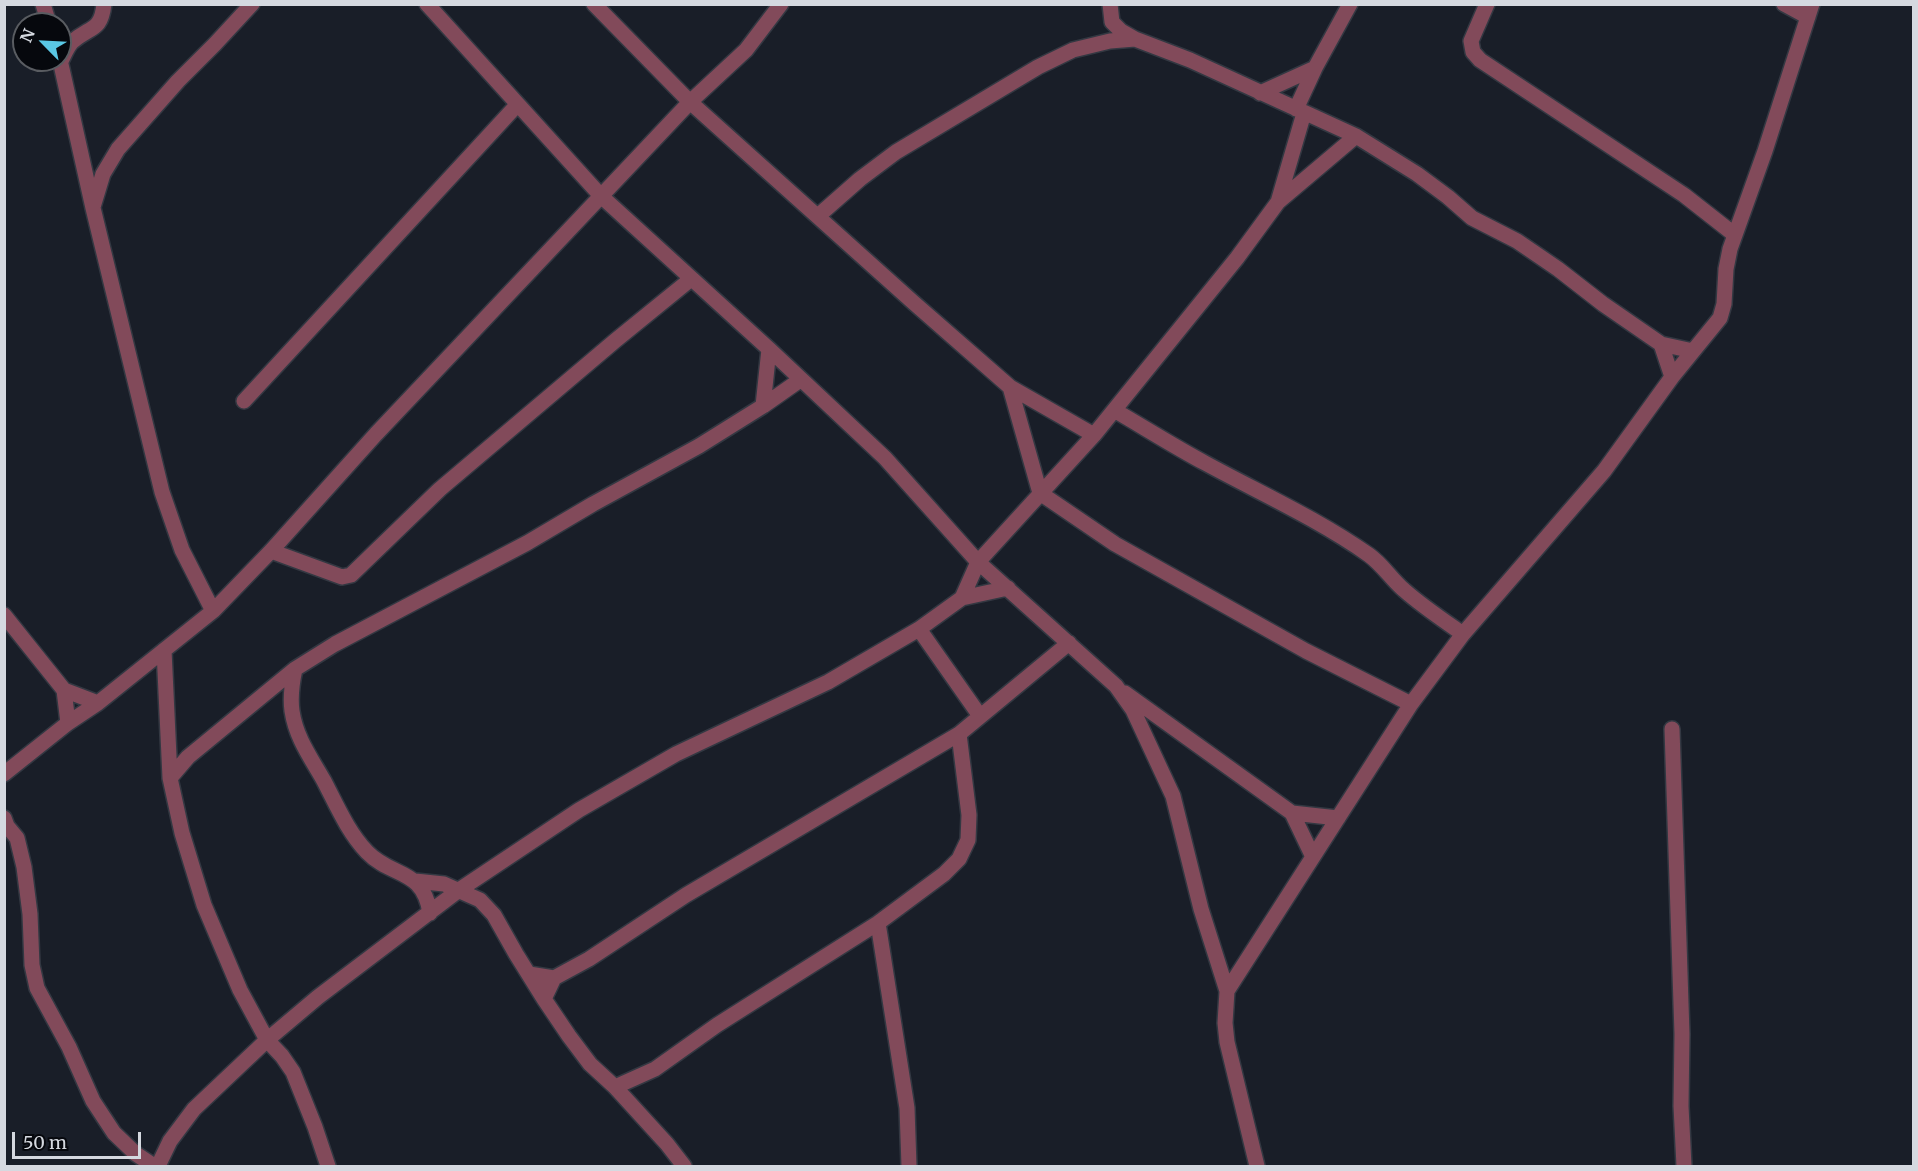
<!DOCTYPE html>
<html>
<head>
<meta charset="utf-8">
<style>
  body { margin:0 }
  #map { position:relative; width:1918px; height:1171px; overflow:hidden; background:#191e28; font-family:Merriweather,serif }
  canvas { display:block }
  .frame { position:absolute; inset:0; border:6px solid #d5d9e0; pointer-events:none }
  .north { position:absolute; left:12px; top:12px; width:60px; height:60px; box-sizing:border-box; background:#06080d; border:2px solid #595c61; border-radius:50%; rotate:294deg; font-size:16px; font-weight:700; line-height:24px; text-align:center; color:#d5d9e0 }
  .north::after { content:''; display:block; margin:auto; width:21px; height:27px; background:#5ac8e5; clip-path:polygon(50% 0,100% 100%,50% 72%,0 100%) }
  .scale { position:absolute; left:12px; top:1132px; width:129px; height:27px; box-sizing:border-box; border:3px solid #d5d9e0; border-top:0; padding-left:8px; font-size:18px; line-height:21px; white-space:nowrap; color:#d5d9e0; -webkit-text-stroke:4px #06080d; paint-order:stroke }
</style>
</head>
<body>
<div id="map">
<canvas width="1918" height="1171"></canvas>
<div class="frame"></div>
<div class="north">N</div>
<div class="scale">50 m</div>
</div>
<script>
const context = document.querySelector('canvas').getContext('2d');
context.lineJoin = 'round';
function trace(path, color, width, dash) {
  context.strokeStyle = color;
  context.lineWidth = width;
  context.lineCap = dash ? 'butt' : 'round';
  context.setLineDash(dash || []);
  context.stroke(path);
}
const minor = new Path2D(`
  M43,4L49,24
  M427,4L601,196L769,349L885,458L978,562L1116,686L1133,710L1173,796L1201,909L1227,991L1225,1023L1227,1042L1257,1166
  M594,4L690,102L914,303L1010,387L1094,435
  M1110,4L1112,22L1121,31L1135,39L1190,60L1356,136L1417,174L1448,197L1472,218L1517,241L1558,269L1603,304L1661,344L1693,351
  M1487,4L1471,41L1473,52L1480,60L1684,195L1735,235
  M1784,4L1808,17
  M60,60L93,208L162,492L182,550L213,611
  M60,63C64,56 67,47 72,42C90,26 101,32 104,4
  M1260,93L1315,68
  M1296,109L1315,68L1350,4
  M1278,202L1304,113
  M93,207L103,174L118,149L178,81L215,44L252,4
  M818,216L860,179L896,152L1038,67L1073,50L1110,41L1135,39
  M1661,344L1672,377
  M1010,387L1040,493L1115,544L1306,651L1411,704
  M244,401L517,105
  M763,406L769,349
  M1114,410C1145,428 1175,447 1205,463C1260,493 1318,519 1369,555C1383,565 1391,579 1404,590C1422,606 1443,620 1463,634
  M271,551L342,577L351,575L440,489L616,340L691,279
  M962,598L978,562L1094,435L1237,258L1278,202L1356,136
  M4,615L64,690L68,723
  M919,629L980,716
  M164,650L170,778L182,833L204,905L240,990L267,1040L282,1056L293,1072L315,1127L328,1166
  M295,669C292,683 290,697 292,711C296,738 311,758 324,781C337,806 348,832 367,852C392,878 423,868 430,913
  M64,690L98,703
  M1125,693L1292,813L1338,818
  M1672,729L1682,1034L1681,1106L1684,1166
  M4,774L68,723L98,703L213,611L271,551L376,434L690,102L746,50L781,4
  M170,778L188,757L295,669L335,644L527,543L593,504L699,446L763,406L800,380
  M1292,813L1313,857
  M4,818L7,826L17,838L24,867L30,914L32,965L37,988L69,1047L93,1101L114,1133L136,1154L154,1166
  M415,881L444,884L480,900L494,915L516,954L544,999
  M878,923L907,1108L909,1166
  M529,974L554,978L589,959L686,895L959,734L1069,643
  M554,978L544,999L569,1036L590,1064L615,1087L667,1144L684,1166
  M1227,991L1411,704L1463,634L1604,471L1672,377L1720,318L1724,304L1726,269L1730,249L1765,151L1812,4
  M615,1087L655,1069L717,1025L878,923L944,874L959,859L968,840L969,815L959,734
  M158,1166L170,1141L194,1109L267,1040L318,997L459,890L579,810L676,754L828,682L919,629L962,598L1008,588`);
trace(minor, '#333842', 18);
trace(minor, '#824a5a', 15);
</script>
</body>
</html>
